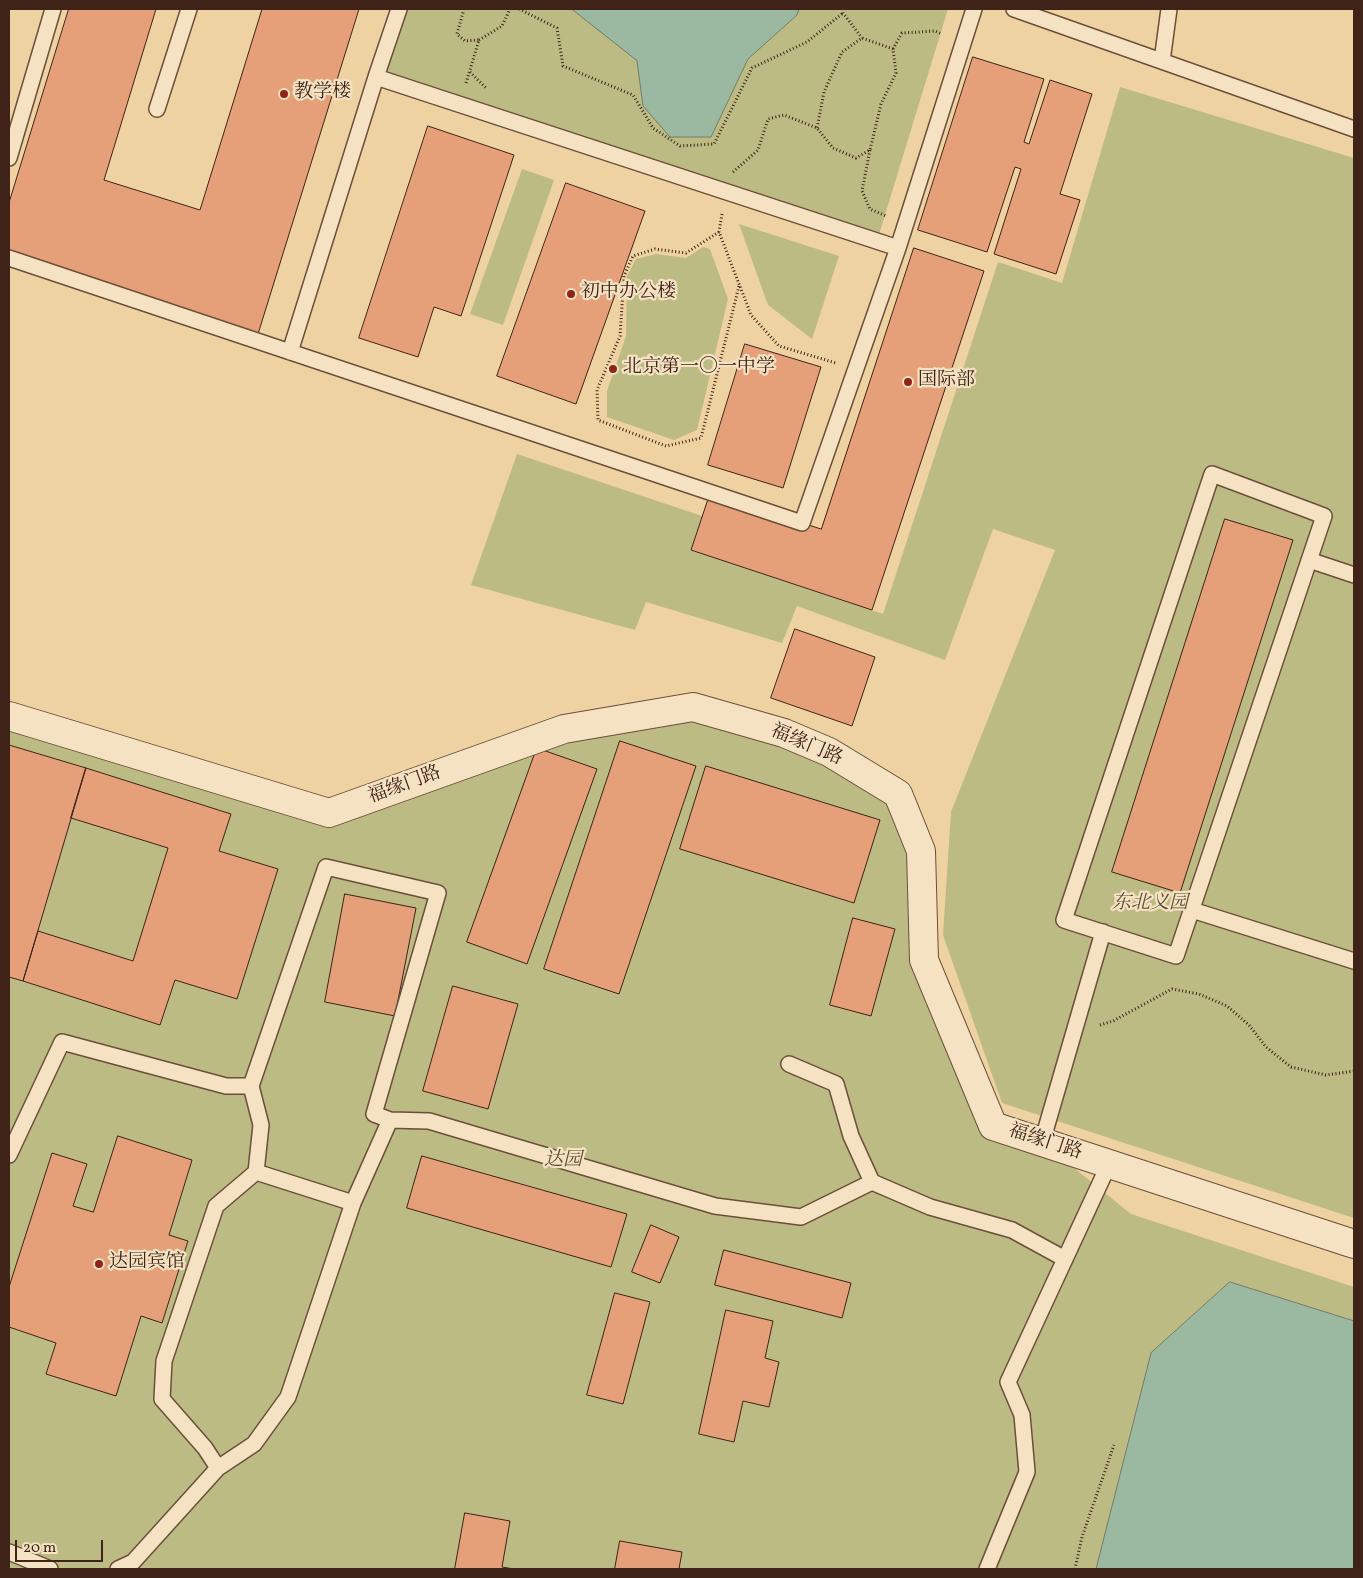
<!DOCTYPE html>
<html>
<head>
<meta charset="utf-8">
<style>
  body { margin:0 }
  #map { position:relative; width:1363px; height:1578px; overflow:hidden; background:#efd2a2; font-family:Vollkorn,serif }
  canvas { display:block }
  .frame { position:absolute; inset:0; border:10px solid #3f2318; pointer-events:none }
  .scale { position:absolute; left:15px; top:1540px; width:88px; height:22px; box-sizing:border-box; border:2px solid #3f2318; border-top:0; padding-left:6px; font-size:15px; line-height:18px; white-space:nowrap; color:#3f2318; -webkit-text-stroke:4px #f5e2c3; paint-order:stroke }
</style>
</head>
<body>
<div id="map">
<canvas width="1363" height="1578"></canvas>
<div class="frame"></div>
<div class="scale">20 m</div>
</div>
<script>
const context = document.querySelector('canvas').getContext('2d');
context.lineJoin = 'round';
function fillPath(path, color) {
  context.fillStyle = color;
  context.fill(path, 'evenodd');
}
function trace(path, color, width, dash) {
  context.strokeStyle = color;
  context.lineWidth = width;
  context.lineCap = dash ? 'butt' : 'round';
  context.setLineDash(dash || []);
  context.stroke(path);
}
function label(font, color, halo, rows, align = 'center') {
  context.font = font + ' Vollkorn,"Noto Serif SC",serif';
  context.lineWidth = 4.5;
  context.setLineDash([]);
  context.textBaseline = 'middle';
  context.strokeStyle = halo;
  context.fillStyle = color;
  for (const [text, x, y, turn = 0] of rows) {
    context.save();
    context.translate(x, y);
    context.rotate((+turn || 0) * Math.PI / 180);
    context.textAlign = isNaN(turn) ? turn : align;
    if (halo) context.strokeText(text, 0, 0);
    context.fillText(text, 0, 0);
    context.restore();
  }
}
const green = new Path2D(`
  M399,9H948L877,241L376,77Z
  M1120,87L1354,158V1218L1002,1103L943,935L951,812L1055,550L993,529L945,660L797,606L782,643L646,602L635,630L471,585L517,454L702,516L691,550L883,614L998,262L1062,283Z
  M522,169L554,180L503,325L470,314Z
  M739,224L839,256L812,339L768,305Z
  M703,247L710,249L728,299L697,430L674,440L607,417V391L626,336L627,276L636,259L656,254L686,258Z
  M693,707L898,794L924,960L993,1126L1042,1142L1131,1214L1354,1287V1569H9V719L329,813L564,729Z`);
const water = new Path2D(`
  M572,9H799L797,15L748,59L711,137H670L643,106L637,61Z
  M1230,1282L1354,1321V1569H1096L1151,1353Z`);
const building = new Path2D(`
  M69,9H156L104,180L200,210L262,9H359L258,334L9,257V203Z
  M973,57L1044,79L1024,142L1029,144L1050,80L1092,94L1060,194L1080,200L1056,274L994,254L1021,169L1015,167L987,252L918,230Z
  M428,126L514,155L461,316L434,307L418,357L359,338Z
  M566,183L645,211L576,404L497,376Z
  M914,248L984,271L872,610L691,550L710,493L821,529Z
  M745,344L821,367L783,488L708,465Z
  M1225,519L1293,540L1180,893L1112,872Z
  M795,629L875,657L852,726L771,698Z
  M620,741L696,766L619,994L544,969Z
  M9,745L86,768L23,981L9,977Z
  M537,748L597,769L527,964L467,942Z
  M706,766L880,820L854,903L680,849Z
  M86,768L231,814L219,851L278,869L237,999L175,980L160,1025L23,981L38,931L133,961L168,848L71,818Z
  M345,894L416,908L395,1016L325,1002Z
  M853,918L895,929L871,1016L830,1005Z
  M453,986L518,1004L488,1109L423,1091Z
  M118,1136L192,1160L169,1235L188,1241L162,1323L141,1316L116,1396L46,1374L56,1343L9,1327V1287L52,1153L87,1164L73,1206L93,1212Z
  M422,1156L627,1214L611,1267L407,1208Z
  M651,1225L679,1237L660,1283L632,1272Z
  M724,1250L851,1283L842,1318L715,1285Z
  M615,1293L650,1302L623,1404L587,1395Z
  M726,1310L773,1321L765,1358L779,1362L769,1407L743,1401L734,1442L699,1434Z
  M465,1513L510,1521L502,1567L514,1569H455Z
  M620,1541L682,1552L679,1569H615Z`);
const path = new Path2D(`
  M464,9L457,34L465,41L479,40L466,83
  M519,9L557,28L563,66L633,95L653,128L680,146L714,144L752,68L807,42L843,13
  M843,9V13L862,38
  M479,40L502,26L510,9
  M893,49L902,33L935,31L942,34
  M470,72L486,88
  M870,150L862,191L870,209L886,216
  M733,172L758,150L768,119L784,115L817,128L833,148L856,158L870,150L881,104L896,73L893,49L862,38L842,52L824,92L817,128
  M722,214L719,232L751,315L779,346L836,363
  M719,232L686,253L655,249L633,256L624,276L620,336L597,390L598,420L666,446L701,438L739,286
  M1100,1025L1113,1021L1172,989L1199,994L1227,1006L1249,1025L1266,1047L1291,1067L1326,1075L1354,1071
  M1075,1569L1082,1537L1114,1445`);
const lane = new Path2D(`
  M399,9L376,77L898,248L974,9
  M1014,9L1354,129
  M1162,61L1169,9
  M157,109L189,9
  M9,158L53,9
  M9,258L802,523L898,248
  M290,352L376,77
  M1212,474L1324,516L1176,956L1064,920Z
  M1309,560L1354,575
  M1192,910L1354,961
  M789,1064L836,1084L851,1136L872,1182L930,1207L1012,1230L1065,1259
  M1042,1142L1103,932
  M9,1155L62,1042L226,1086H251
  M353,1203L256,1172L261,1125L251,1086L326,867L438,893L374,1114L390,1120
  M218,1468L205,1448L162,1399L164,1361L216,1206L256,1172
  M9,1552L50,1569
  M118,1569L133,1562L218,1468L254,1444L288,1397L353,1203L390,1120L429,1121L715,1206L801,1217L872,1182
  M987,1569L1027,1472L1022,1415L1008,1382L1109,1164`);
const street = new Path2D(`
  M9,716L329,813L564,729L693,707L784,733L829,752L898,794L921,851L924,960L993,1126L1354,1244`);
const markers = [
  [284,94,5,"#8f2418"],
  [571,294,5,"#8f2418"],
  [613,369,5,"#8f2418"],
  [908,382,5,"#8f2418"],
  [99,1264,5,"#8f2418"]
];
const poiNames = [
  ["教学楼",294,94],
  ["初中办公楼",581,294],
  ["北京第一〇一中学",623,369],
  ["国际部",918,382],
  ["达园宾馆",109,1264]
];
const streetNames = [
  ["福缘门路",806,746,23],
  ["福缘门路",405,786,-20],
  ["福缘门路",1045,1143,18]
];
const parkNames = [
  ["东北义园",1150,905],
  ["达园",563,1162]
];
fillPath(green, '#bcbb83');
fillPath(water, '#9bb8a1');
trace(water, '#767c6a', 1);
fillPath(building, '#e59f79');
trace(building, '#3f2318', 1);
trace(lane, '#6b4f3a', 18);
trace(street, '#6b4f3a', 30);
trace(path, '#3f2318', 3, [1, 2.5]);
trace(lane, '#f5e2c3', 15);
trace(street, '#f5e2c3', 28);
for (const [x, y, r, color] of markers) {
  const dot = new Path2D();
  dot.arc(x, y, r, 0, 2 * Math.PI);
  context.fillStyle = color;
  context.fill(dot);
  trace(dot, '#f5e2c3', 2);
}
label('19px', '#3f2318', '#f5e2c3', poiNames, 'left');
label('19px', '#3f2318', '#f5e2c3', streetNames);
label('italic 19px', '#5e4933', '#f5e2c3', parkNames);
</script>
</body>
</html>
